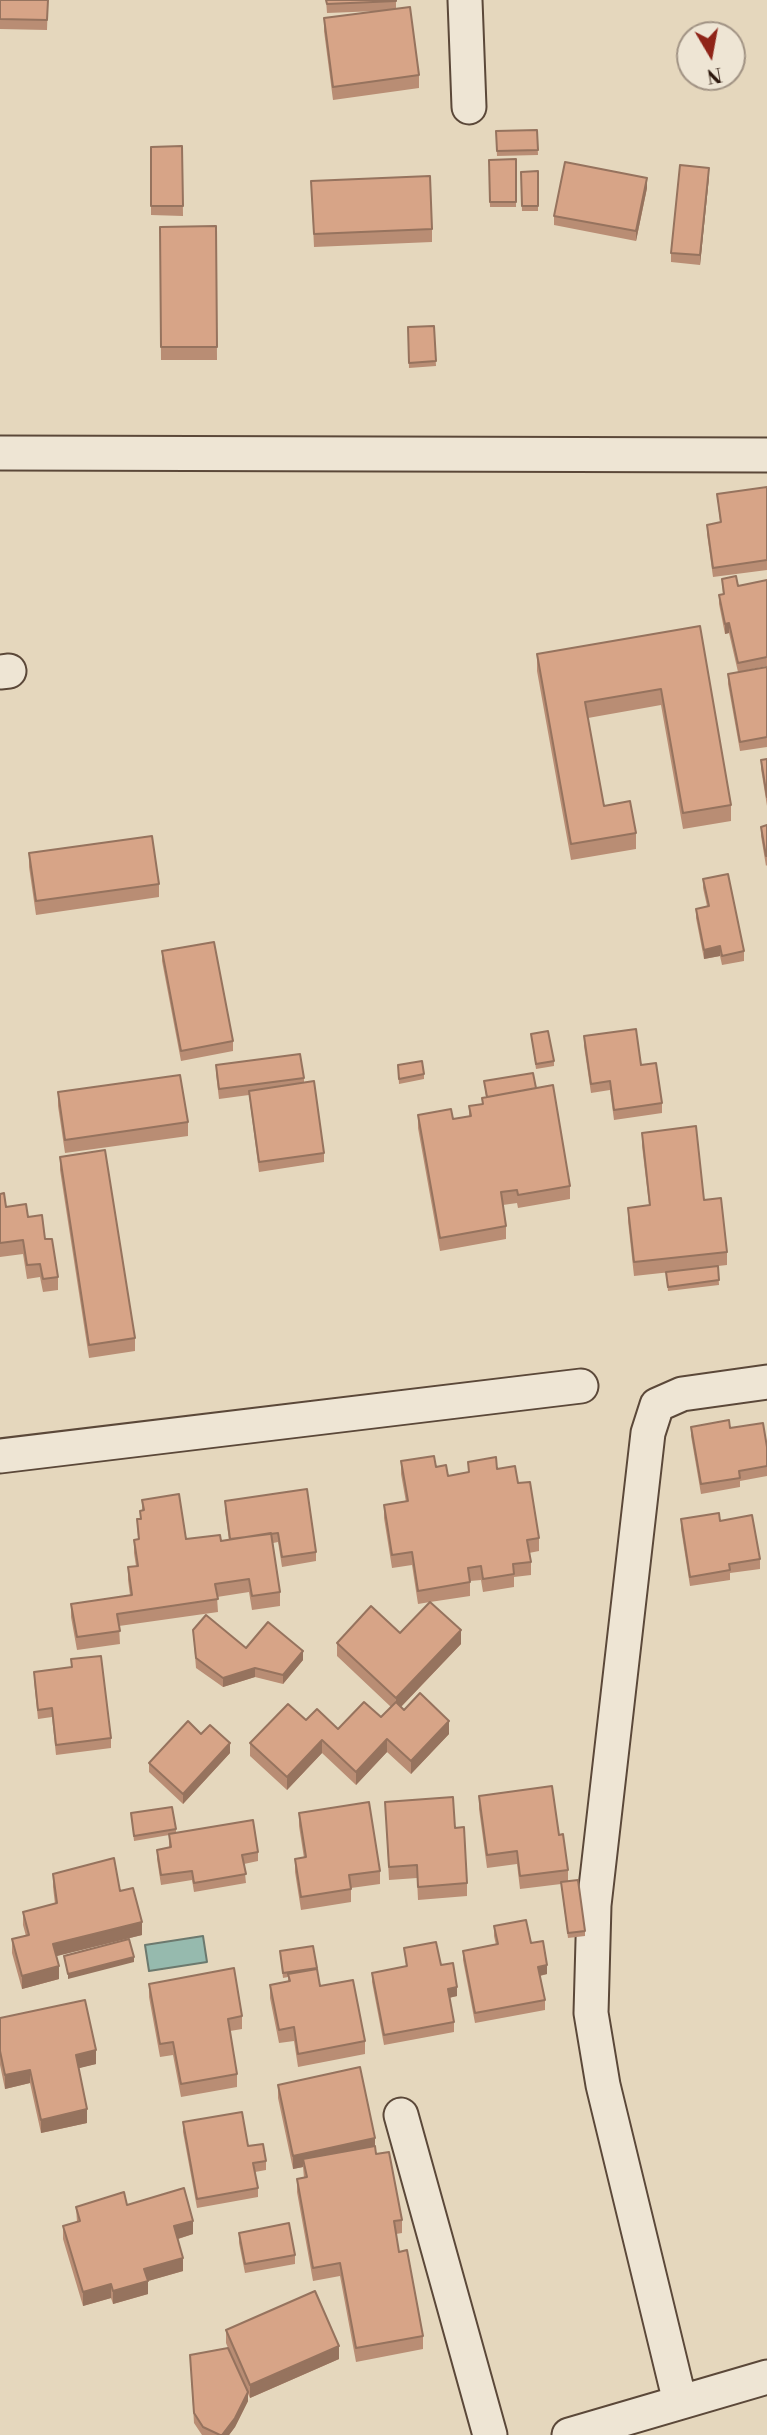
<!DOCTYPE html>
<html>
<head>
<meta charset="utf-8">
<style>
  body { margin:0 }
  #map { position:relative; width:767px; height:2435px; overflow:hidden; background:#e5d7bd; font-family:"Libre Bodoni",serif }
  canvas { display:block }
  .north { position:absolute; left:676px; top:21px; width:70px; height:70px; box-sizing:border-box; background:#eee5d4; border:2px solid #a19384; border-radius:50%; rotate:170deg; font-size:19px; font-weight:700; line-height:28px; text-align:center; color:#2d180d }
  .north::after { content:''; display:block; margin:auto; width:24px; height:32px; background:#8f2418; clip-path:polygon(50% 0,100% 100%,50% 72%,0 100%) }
</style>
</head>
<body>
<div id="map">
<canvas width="767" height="2435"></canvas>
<div class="north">N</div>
</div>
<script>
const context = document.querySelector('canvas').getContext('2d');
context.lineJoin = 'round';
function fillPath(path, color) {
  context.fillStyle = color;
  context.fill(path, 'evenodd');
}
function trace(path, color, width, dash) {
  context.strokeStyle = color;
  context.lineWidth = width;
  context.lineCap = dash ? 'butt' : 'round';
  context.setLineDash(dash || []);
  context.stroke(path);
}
const water = new Path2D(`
  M203,1936L207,1962L149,1971L145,1945Z`);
const minor = new Path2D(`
  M465,0L469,107
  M0,453L767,455
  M0,672L9,671
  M0,1456L581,1386
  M401,2115L490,2435
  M680,2402L603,2085L591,2013L594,1905L648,1433L657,1405L682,1394L767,1382
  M569,2435L767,2377`);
const wall = new Path2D(`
  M0,0H48L47,30L0,29Z
  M326,0H396V8L419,75V88L333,100L324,31V18L378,11L327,13Z
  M537,130L538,155L497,156L496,131Z
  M182,146L183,216L151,215V147Z
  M516,159V207H490L489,160Z
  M538,171V211H522L521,172Z
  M709,177L700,265L671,262V253Z
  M311,181L432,229V242L314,247Z
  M647,188L636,241L554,225V216Z
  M216,226L217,360H161L160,227Z
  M434,326L436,366L409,368L408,327Z
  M767,487V570L713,577L707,534V525L720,522L717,494Z
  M722,579L738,586L767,580V666L738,672L729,633L725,634L719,604V595L723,594Z
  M700,626L731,805V821L683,829L661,705L588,718L604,806L636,833V849L571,860L537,671V654Z
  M767,667V747L740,751L728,684V674Z
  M767,759V806L761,769V760Z
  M767,825V865L766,866L761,836V827Z
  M29,853L159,884V897L36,915L29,867Z
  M703,879L744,951V961L722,965L720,956L704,959L696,918V909L707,906L703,888Z
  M162,951L233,1041V1051L181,1061L162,961Z
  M531,1034L554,1061V1066L536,1069Z
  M584,1036L641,1065L662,1103V1113L614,1120L610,1090L591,1093L584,1046Z
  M216,1065L304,1078V1083L324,1153V1162L259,1172L249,1095L219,1099L216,1074Z
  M398,1065L424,1074V1079L399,1084Z
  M484,1081L536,1088L570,1186V1199L518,1208L517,1203L503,1205L506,1226V1239L440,1251L418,1128V1115L453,1119L469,1117V1106L482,1104V1098L486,1097Z
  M58,1092L188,1122V1136L65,1153L58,1106Z
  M642,1133L704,1200L727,1252V1265L718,1266L719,1285L668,1291L666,1272L680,1271L634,1276L628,1221V1208L649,1205L642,1146Z
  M60,1157L135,1338V1351L89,1358L60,1170Z
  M0,1194L6,1207L28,1217L45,1239L58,1277V1290L43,1292L40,1277L27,1279L23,1254L0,1257Z
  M691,1427L730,1428L767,1447V1476L740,1481V1487L701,1494L691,1436Z
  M401,1461L436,1467L448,1476L468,1473V1462L497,1469L518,1483L539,1538V1551L529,1553L531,1562V1575L514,1577V1587L483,1592L481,1580L470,1581V1596L430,1602L461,1644L401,1707L404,1710L449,1734L411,1774L387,1752L356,1785L322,1753L287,1790L250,1756V1743L306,1720L338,1729L381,1717L391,1707L337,1656V1643L400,1633L430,1602L418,1604L412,1565L392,1568L384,1518V1505L406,1502L401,1474Z
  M142,1500L186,1539L221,1541L229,1540L225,1511V1501L316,1552V1561L282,1567L278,1542L273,1543L280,1592V1606L252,1610L249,1592L217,1597L218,1612L119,1626L120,1644L77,1650L71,1617V1604L130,1595L128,1580V1567L136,1566L134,1553V1540L138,1539L137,1519H140V1511L142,1510Z
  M681,1519L720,1521L760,1559V1569L730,1573V1580L690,1586L681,1529Z
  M193,1630L246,1648L303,1660L283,1684L255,1677L223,1687L196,1668Z
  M71,1659L111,1738V1748L56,1755L52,1717L38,1719L34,1681V1672L71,1668Z
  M201,1734L230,1753L183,1804L149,1772V1763Z
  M479,1796L559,1835L568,1870V1881L585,1931V1936L568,1938L561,1884L520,1889L517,1864L487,1868L479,1809Z
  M385,1802L455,1828L467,1883V1896L418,1900L417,1878L389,1880Z
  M131,1813L176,1829V1833L258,1852V1861L244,1864L246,1883L194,1892L192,1880L161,1885L157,1859V1850L169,1848V1835L134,1841Z
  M299,1813L380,1871V1884L351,1888V1902L301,1910L295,1872V1859L304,1858L299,1826Z
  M53,1874L120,1891L142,1935L56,1956L59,1979L22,1989L12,1953V1939L26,1936L23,1925V1912L55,1904L53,1887Z
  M494,1926L531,1943L547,1974L540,1976L545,2000V2010L475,2023L463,1960V1951L496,1945L494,1936Z
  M313,1946L320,1986L365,2041V2054L298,2067L294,2041L279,2043L270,1998V1985L288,1981V1977L283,1978L280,1951Z
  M404,1948L441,1965L457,1996L449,1998L454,2022V2032L384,2045L372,1982V1973L406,1966Z
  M149,1984L242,2016V2029L230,2031L237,2074V2087L181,2097L173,2055L160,2057L149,1997Z
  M0,2018L96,2064L78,2068L87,2123L41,2133L30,2083L5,2089L0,2065Z
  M278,2085L375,2147L376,2154L402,2220V2233L396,2234L399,2252L423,2336V2349L356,2362L340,2276L313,2281L297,2192V2179L304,2178L303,2167L293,2169L278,2098Z
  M183,2122L248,2146L266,2161V2170L255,2172L258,2188V2197L197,2208L183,2132Z
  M127,2205L193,2234L178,2239L183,2271L148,2281V2294L113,2304L111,2298L83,2306L63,2239V2226L77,2222L76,2207Z
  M239,2233L295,2255V2264L245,2273L239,2243Z
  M226,2330L339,2359L250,2398L248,2394V2401L235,2427L229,2435H202L194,2423L190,2355L228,2348L226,2343Z`);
const shadedWall = new Path2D(`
  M709,168V177L700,265V255Z
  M647,178V188L636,241V231Z
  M729,623V633L725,634V624Z
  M720,946V956L704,959V950Z
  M461,1630V1644L396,1712V1698Z
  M303,1651V1660L283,1684V1675Z
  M255,1668V1677L223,1687V1678Z
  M449,1721V1734L411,1774V1761Z
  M387,1739V1752L356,1785V1772Z
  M322,1740V1753L287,1790V1777Z
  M230,1743V1753L183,1804V1794Z
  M142,1922V1935L53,1957V1944Z
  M134,1957V1962L68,1979V1974Z
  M547,1965V1974L538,1976V1967Z
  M59,1966V1979L22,1989V1976Z
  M457,1987V1996L448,1998V1989Z
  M96,2050V2064L76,2069V2055Z
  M30,2070V2083L5,2089V2075Z
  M87,2109V2123L41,2133V2120Z
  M375,2138V2151L303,2159V2167L293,2169V2156Z
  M193,2221V2234L174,2240V2226Z
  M183,2258V2271L148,2281V2294L113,2304V2291L144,2269Z
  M111,2284V2298L83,2306V2292Z
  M339,2346V2359L250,2398V2385Z
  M248,2392V2401L235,2427L229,2435H222Z`);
const building = new Path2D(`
  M0,0H48L47,20L0,19Z
  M326,0H396V1L327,4Z
  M410,7L419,75L333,87L324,18Z
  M537,130L538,150L497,151L496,131Z
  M182,146L183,206H151V147Z
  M516,159V202H490L489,160Z
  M565,162L647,178L636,231L554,216Z
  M680,165L709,168L700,255L671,253Z
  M538,171V206H522L521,172Z
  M430,176L432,229L314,234L311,181Z
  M216,226L217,347H161L160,227Z
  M434,326L436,361L409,363L408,327Z
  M767,487V560L713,568L707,525L721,522L717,494Z
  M736,576L738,586L767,580V657L738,663L729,623L725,624L719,595L724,594L722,579Z
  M700,626L731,805L683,813L661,689L585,702L604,806L630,801L636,833L571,844L537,654Z
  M767,667V737L740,742L728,674Z
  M767,759V797L761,760Z
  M767,825V856H766L761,827Z
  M152,836L159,884L36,901L29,853Z
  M728,874L744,951L722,956L720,946L704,950L696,909L709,906L703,879Z
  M214,942L233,1041L181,1051L162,951Z
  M636,1029L641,1065L656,1063L662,1103L614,1110L610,1081L591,1084L584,1036Z
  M548,1031L554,1061L536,1064L531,1034Z
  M300,1054L304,1078L219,1089L216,1065Z
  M422,1061L424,1074L399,1079L398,1065Z
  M533,1073L536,1088L487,1097L484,1081Z
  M180,1075L188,1122L65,1140L58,1092Z
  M314,1081L324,1153L259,1162L249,1091Z
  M553,1085L570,1186L518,1195L517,1190L501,1192L506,1226L440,1238L418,1115L451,1109L453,1119L471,1116L469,1106L483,1104L482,1098Z
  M696,1126L704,1200L721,1198L727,1252L634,1262L628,1208L650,1205L642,1133Z
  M105,1150L135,1338L89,1345L60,1157Z
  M4,1193L6,1207L26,1204L28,1217L42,1215L45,1239H52L58,1277L43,1279L40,1264L27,1265L23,1240L0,1243V1194Z
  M718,1266L719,1280L668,1287L666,1272Z
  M729,1420L730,1428L763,1423L767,1447V1466L739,1471L740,1478L701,1484L691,1427Z
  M434,1456L436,1467L446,1465L448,1476L469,1472L468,1462L496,1457L497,1469L515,1466L518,1483L530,1482L539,1538L527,1540L531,1562L513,1564L514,1574L483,1579L481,1566L468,1568L470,1582L418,1591L412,1552L392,1555L384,1505L408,1501L401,1461Z
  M307,1489L316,1552L282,1557L278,1533L230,1539L225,1501Z
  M179,1494L186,1539L220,1535L221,1541L271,1533L280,1592L252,1596L249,1579L215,1584L218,1599L117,1614L120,1631L77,1637L71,1604L132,1595L128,1567L138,1566L134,1540L139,1539L137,1519H141L140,1511L144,1510L142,1500Z
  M719,1513L720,1521L752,1515L760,1559L729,1564L730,1570L690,1577L681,1519Z
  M430,1602L461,1630L396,1698L337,1643L371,1606L400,1633Z
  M206,1615L246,1648L268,1622L303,1651L283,1675L255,1668L223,1678L196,1658L193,1630Z
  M101,1656L111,1738L56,1745L52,1708L38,1710L34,1672L72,1667L71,1659Z
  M420,1693L449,1721L411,1761L387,1739L356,1772L322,1740L287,1777L250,1743L288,1704L306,1720L317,1709L338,1729L364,1702L381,1717L396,1702L404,1710Z
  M188,1721L201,1734L210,1725L230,1743L183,1794L149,1763Z
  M552,1786L559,1835L563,1834L568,1870L520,1876L517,1851L487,1855L479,1796Z
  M453,1797L455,1828L464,1827L467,1883L418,1887L417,1865L389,1867L385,1802Z
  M369,1802L380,1871L349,1875L351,1889L301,1897L295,1859L306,1857L299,1813Z
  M172,1807L176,1829L134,1836L131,1813Z
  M253,1820L258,1852L242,1855L246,1874L194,1883L192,1871L161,1875L157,1850L171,1847L169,1834Z
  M114,1858L120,1891L133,1888L142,1922L53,1944L59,1966L22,1976L12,1939L29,1935L23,1912L57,1903L53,1874Z
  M578,1880L585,1931L568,1933L561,1882Z
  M526,1920L531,1943L543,1941L547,1965L538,1967L545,2000L475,2013L463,1951L498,1944L494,1926Z
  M129,1939L134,1957L68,1974L64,1956Z
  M436,1942L441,1965L453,1963L457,1987L448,1989L454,2022L384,2035L372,1973L407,1966L404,1948Z
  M313,1946L317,1968L283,1973L280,1951Z
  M234,1968L242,2016L228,2019L237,2074L181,2084L173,2042L160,2044L149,1984Z
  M317,1969L320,1986L353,1980L365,2041L298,2054L294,2027L279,2030L270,1985L290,1981L288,1974Z
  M85,2000L96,2050L76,2055L87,2109L41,2120L30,2070L5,2075L0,2051V2018Z
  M360,2067L375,2138L293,2156L278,2085Z
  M242,2112L248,2146L263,2144L266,2161L253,2163L258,2188L197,2199L183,2122Z
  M375,2146L376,2154L389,2152L402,2220L394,2221L399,2252L407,2250L423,2336L356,2348L340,2263L313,2268L297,2179L307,2177L303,2159Z
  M184,2188L193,2221L174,2226L183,2258L144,2269L148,2281L113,2291L111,2284L83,2292L63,2226L80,2221L76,2207L124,2192L127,2205Z
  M289,2223L295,2255L245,2264L239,2233Z
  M315,2291L339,2346L250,2385L226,2330Z
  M228,2348L248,2392L235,2418L222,2435H220L203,2427L194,2413L190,2355Z`);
fillPath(water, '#96baae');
trace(water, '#6c796e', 2);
trace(minor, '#5b4839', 37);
trace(minor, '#eee5d4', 33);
fillPath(wall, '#b98d74');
fillPath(shadedWall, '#96735e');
fillPath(building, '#d7a487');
trace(building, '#96735e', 2);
</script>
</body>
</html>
